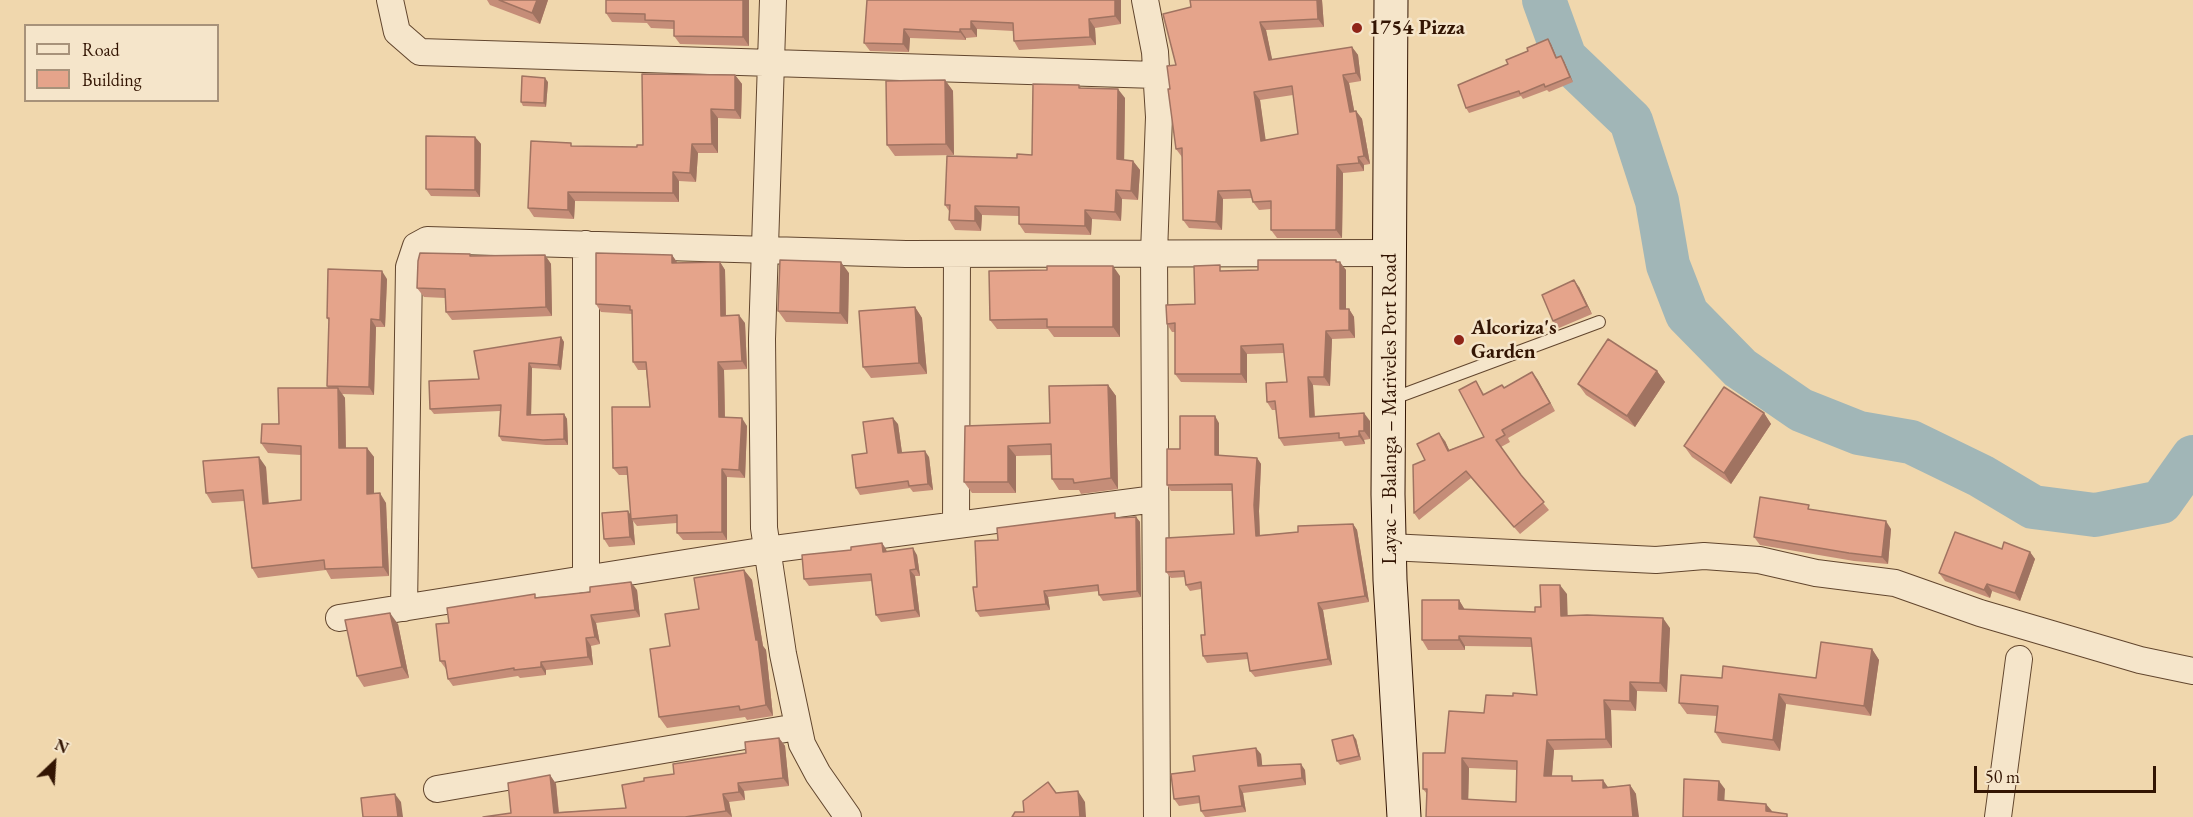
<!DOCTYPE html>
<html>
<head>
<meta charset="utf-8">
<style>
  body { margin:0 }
  #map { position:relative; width:2193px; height:817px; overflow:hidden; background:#f0d7ad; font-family:"EB Garamond",serif }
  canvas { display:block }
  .legend { position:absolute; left:24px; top:24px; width:195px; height:78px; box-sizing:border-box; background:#f5e5ca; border:2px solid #a7927a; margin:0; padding:8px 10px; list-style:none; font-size:18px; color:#331503 }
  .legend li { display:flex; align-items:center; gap:12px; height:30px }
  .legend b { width:30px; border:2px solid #a7927a }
  .north { position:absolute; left:24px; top:733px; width:60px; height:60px; -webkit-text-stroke:4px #f5e5ca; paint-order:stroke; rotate:25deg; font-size:16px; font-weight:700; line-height:24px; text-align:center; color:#331503 }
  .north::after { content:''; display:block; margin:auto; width:21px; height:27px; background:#331503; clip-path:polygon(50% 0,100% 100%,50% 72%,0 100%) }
  .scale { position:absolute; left:1974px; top:766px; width:182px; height:27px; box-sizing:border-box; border:3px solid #331503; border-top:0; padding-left:8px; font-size:18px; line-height:21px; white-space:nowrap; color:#331503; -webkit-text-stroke:4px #f5e5ca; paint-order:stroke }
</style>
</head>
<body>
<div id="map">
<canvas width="2193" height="817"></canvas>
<ul class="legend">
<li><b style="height:8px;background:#f5e5ca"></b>Road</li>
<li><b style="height:16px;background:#e5a48b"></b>Building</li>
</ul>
<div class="north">N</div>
<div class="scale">50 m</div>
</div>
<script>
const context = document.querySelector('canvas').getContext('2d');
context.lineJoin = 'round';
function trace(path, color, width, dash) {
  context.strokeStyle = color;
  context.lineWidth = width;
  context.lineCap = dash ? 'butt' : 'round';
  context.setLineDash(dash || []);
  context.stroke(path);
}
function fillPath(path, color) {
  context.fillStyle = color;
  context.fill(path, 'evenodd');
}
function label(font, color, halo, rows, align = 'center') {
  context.font = font + ' "EB Garamond",serif';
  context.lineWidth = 5;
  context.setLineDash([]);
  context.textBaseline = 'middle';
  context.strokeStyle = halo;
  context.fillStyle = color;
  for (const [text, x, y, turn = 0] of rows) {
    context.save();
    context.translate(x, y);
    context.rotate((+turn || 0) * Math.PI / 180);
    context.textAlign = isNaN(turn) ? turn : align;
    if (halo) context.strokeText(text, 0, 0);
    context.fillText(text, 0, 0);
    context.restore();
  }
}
const river = new Path2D(`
  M1544,0L1565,58L1631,121L1657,201L1668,265L1687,314L1740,368L1801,410L1859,433L1911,442L1981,476L2033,507L2095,515L2161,502L2193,457`);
const lane = new Path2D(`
  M1389,400L1599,322`);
const street = new Path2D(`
  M390,0L397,32L420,52L1156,75
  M773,0L762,339L764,528L783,654L802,744L818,774L848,817
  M1145,0L1155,52L1159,117L1154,253L1157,817
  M956,525L957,254
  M1389,547L1656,560L1704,556L1759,560L1816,573L1895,583L1980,613L2140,660L2193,671
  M586,579V244
  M404,608L409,267L416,246L427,240L906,254L1390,253
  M339,618L767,550L1155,499
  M437,789L797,727
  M1998,817L2019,659`);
const secondary = new Path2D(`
  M1391,0L1388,494L1390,580L1404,817`);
const wall = new Path2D(`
  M487,0H548L540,24L490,5Z
  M606,0H749V46L680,44L674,36V29L651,28L647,23L612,22L606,13Z
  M867,0H1121V24L1095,28L1096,45L1019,50L1014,41L1013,31L977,29V37L966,38V40L910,38L909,52L870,51L864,43Z
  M1190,0H1322L1324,27L1266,30L1272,60L1352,47L1358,55L1361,81L1349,83L1354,111H1356L1362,119L1370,164L1364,165V171L1343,173L1342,238H1277L1271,230V209L1259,210L1253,202L1252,198L1223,199L1222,230L1189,228L1183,220L1182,157L1176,149L1170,89L1191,7ZM1293,95L1298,134L1265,140L1260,100Z
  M1548,39L1551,44L1557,58L1561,56L1564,61L1573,82L1549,92L1547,90L1523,99L1521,96L1469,113L1466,108L1508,64Z
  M735,75L742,84L741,119L718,118V153H698L696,182L679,181V202L575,201L574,219L534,217L528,208L637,147L643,145Z
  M945,80L953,91L954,155L895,156L887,145Z
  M548,82L546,107L523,106L521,102Z
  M1079,85L1081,88L1125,98L1124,160L1133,161L1140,170L1138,200L1122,199L1121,221L1092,219L1091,235L1025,233L1019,224V216L982,215L981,231L955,230L949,220V211L945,205L1017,158L1032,155Z
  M475,137L481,144L480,197L431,196L426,189Z
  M470,254L471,256L545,255L551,264L552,316L452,320L446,312L445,298L424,297L417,288Z
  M672,255L677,263L720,262L725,270L726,316L745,323L747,369L724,370L725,417L747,426L745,478L727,477V540H683L677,533V523L637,526L633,521L635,545L609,547L604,539L631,516L628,475H619L613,468L650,407L646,370H638L633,362L632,314L601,312L596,304Z
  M1337,262L1346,270V309H1349L1354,317L1355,338L1332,339L1330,386L1313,385L1315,416L1370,421V439L1364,440L1365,444L1345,446L1342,441L1284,446L1279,438L1276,410H1272L1267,402L1287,382L1284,353L1247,354V383L1181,382L1175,374V332H1172L1167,324L1195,304L1224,271L1258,270Z
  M1047,270L1120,276V337H1054L1048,329H997L990,320Z
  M849,273L848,324L786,322L778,311Z
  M387,279L385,327H376L374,395L342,394L345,398L346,448H367L374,457V494L386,503L389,576L331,579L326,570L258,578L252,568L244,501L212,503L206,493L266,467L269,503L301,500V455L268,453L261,443L279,424L328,388L327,386L329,321L327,318Z
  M1579,287L1592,314L1559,328L1553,321Z
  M915,307L922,318L927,374L871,378L863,367Z
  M561,337L564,342L561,370L532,368L531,415L564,414L567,419L568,445H546L502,441L499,436L500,411L434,414L430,409L479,379Z
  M1657,371L1665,382L1635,427L1586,395L1578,384Z
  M1532,372L1555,411L1508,438L1510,442L1501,447L1521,476L1549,510L1520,534L1471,478L1419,520L1414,513L1425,460L1445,441L1449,450L1484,437L1476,381L1484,394L1504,388Z
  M1108,385L1116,396L1118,489L1081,494L1079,490H1059L1052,479L1051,455L1016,456V493H972L964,482L965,426L1050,423Z
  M1764,413L1771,424L1731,484L1692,457L1684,446Z
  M1219,423V456L1257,458L1261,464L1259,511L1260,535L1298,532L1353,524L1357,530L1369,602L1323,610L1332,665L1255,677L1250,671L1248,659L1207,663L1203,656L1205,635L1201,589L1190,591L1186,585L1185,577L1171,578L1166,572L1234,534L1232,491H1171L1167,485L1180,449Z
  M898,424L902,453L929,457L933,490L913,492L910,488L860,495L856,488L867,453Z
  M1813,510L1891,529L1888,564L1854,561L1760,545L1754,537Z
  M1136,517L1140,522L1141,597L1103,601L1099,595V591L1048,597L1050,610L980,617L976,611L977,587L998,540L1119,518Z
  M882,543L887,551L917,555L920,576H915L920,617L881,622L876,615L872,581L809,586L804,579L851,550Z
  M2002,549L2030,552L2035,559L2020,601L1992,591L1990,598L1945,581L1939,573Z
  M744,570L752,580L763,646L766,650L773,716L747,720L745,717L667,728L659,717L670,646L699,609Z
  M637,590L640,617L596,623L600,644L591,646L593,665L546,670V675L520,678L518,676L453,686L448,679L446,669L440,661L449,623L537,597Z
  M1567,594V616L1670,628L1667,692L1637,691L1636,711L1611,710L1612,748L1554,750L1552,776L1608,787L1630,785L1636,794L1426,817L1427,794L1423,789L1445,753L1484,713L1513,696L1537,695L1532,647L1465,646V650H1428L1422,640L1459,600L1465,610L1535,612L1541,607ZM1469,768L1517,770L1516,802L1468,800Z
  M398,624L409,678L364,687L357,676Z
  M1872,649L1879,660L1871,716L1786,704L1780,751L1722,743L1715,732L1717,716L1687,714L1679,703L1722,678H1816Z
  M779,738L785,746L789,786L744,791L745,800L729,802L732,817H483L511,813L550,775L556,784L559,812L626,808L644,781L674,774L746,753Z
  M1356,739L1361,760L1340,765L1337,761Z
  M1261,754L1262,765L1305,770L1306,785L1243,793L1246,812L1208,817H1205L1201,811L1200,803L1179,806L1174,799Z`);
const shadedWall = new Path2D(`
  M537,0H548L540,24L532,13Z
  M743,0H749V46L743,37Z
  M1115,0H1121V24L1115,16Z
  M1317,0H1322L1324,27L1318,19Z
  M1089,19L1095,28L1096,45L1090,37Z
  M971,21L977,29V37L971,29Z
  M1260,22L1266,30L1274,68L1269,60Z
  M904,29L910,38L909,52L903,44Z
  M960,29L966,38V40L960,32Z
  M1548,39L1551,44L1559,63L1556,58Z
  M1352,47L1358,55L1361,81L1356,73Z
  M1561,56L1564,61L1573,82L1570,77Z
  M735,75L742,84L741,119L735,110Z
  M1343,75L1349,83L1356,120L1350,112Z
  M545,78L548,82L546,107L544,103Z
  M945,80L953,91L954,155L946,144Z
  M1118,89L1125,98L1124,169L1117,159Z
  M1254,92L1260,100L1267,149L1261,141Z
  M711,109L718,118V153L712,144Z
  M1356,111L1362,119L1370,164L1364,156Z
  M475,137L481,144L480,197L475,190Z
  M692,144L698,153L696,182L690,173Z
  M1358,157L1364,165V171L1359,163Z
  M1133,161L1140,170L1138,200L1131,191Z
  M1337,165L1343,173L1342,238L1336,230Z
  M673,172L679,181V202L673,193Z
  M1116,190L1122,199L1121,221L1115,212Z
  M1218,191L1223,199L1222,230L1216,222Z
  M568,192L575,201L574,219L568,210Z
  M975,206L982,215L981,231L975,221Z
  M1085,210L1092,219L1091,235L1085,226Z
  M545,255L551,264L552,316L546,307Z
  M672,255L677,262L678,271L672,263Z
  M1336,260L1340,266V262L1346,270V317L1340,309Z
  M720,262L725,270L726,324L721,316Z
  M841,262L849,273L848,324L840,313Z
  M1113,266L1120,276V337L1113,327Z
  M382,271L387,279L385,327L380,320Z
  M1574,280L1579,287L1592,314L1587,306Z
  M915,307L922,318L927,374L919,363Z
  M1349,309L1354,317L1355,338L1349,330Z
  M739,315L745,323L747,369L742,361Z
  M371,319L376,327L374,395L369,387Z
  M1326,331L1332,339L1330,386L1324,377Z
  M561,337L564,342L561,370L558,365Z
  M1241,346L1247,354V383L1241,374Z
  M718,362L724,370L725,425L719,417Z
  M529,363L532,368L531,420L527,415Z
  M1657,371L1665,382L1635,427L1627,416Z
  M1532,372L1538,380L1555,411L1550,403Z
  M1308,377L1313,385L1315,425L1310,417Z
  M1108,385L1116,396L1118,489L1111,478Z
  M338,388L345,398L346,457L339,448Z
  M1364,413L1370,421V439L1364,431Z
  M1764,413L1771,424L1731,484L1724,473Z
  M564,414L567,419L568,445L564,439Z
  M1215,416L1219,423V462L1215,455Z
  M742,418L747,426L745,478L739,470Z
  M893,418L898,424L903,460L898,453Z
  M1359,431L1364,440L1365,444L1359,436Z
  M1439,433L1445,441L1453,458L1448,451Z
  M1008,446L1016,456V493L1008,482Z
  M367,448L374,457V504L367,494Z
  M925,451L929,457L933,490L928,484Z
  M259,457L266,467L269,513L263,504Z
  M1257,458L1261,464L1259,511L1260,542L1256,536L1254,505Z
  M722,469L727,477V540L722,532Z
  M380,493L386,503L389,576L383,567Z
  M628,511L633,518L631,519L633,521L635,545L630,537Z
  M1136,517L1140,522L1141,597L1137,591Z
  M1886,521L1891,529L1888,564L1882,557Z
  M1353,524L1357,530L1369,602L1365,596Z
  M882,543L886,549L887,558L883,552Z
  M913,548L917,555L920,576L916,569Z
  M2030,552L2035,559L2020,601L2015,593Z
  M744,570L752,580L763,646L766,650L773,716L766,705Z
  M910,570L915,576L920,617L915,610Z
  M631,582L637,590L640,617L635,610Z
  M1987,584L1992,591L1990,598L1984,590Z
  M1560,585L1567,594L1568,625L1561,616Z
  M1044,591L1048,597L1050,610L1046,604Z
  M1459,600L1465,610L1459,609Z
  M1318,603L1323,610L1332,665L1328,659Z
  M390,613L398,624L409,678L402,667Z
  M591,615L596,623L600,644L595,637Z
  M1663,618L1670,628L1667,692L1660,683Z
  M1459,636L1465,646V650L1459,640Z
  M586,638L591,646L593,665L588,657Z
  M1872,649L1879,660L1871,716L1864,706Z
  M541,662L546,670V675L541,667Z
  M1630,682L1637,691L1636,711L1630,701Z
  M1779,694L1786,704L1780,751L1773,740Z
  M1604,700L1611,710L1612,748L1606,739Z
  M1353,735L1356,739L1361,760L1359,756Z
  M779,738L785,746L789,786L783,778Z
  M1547,740L1554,750L1551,785L1544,776Z
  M1256,748L1261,754L1263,772L1258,766Z
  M1462,758L1469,768L1468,809L1462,799Z
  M1301,764L1305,770L1306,785L1302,778Z
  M550,775L556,784L559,817L554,813Z
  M1603,780L1610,790L1603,788Z
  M1719,781L1725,789L1724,807L1718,800Z
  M738,783L744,791L745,800L739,792Z
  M1630,785L1636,794L1639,817H1633Z
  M1239,786L1243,793L1246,812L1242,806Z
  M1078,791L1085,802L1086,817H1080Z
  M395,794L401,802L403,817H398Z
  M723,794L729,802L732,817L726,811Z
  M1766,804L1772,811H1766Z`);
const building = new Path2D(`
  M499,0H537L532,13Z
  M606,0H743V37L674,36V21L645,20V14L606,13Z
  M867,0H1115V16L1089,19L1090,37L1014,41L1013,23L971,21V29H960V32L904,29L903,44L864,43Z
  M1190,0H1317L1318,19L1260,22L1269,60L1352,47L1356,73L1343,75L1350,112L1356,111L1364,156L1358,157L1359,163L1337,165L1336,230H1271V201L1253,202L1250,190L1218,191L1216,222L1183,220L1182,148L1176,149L1168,89H1170L1167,66L1176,65L1163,14L1191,7ZM1292,86L1298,134L1261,141L1254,92Z
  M1548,39L1556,58L1561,56L1570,77L1545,87L1544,84L1520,94L1519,91L1466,108L1458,85L1508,64L1506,60L1528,51L1527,48Z
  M642,74L735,75V110L711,109L712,144H692L690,173L673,172V193L568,192V210L528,208L531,141L571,143V146L637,147V145H643Z
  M522,76L545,78L544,103L521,102Z
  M945,80L946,144L887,145L886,81Z
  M1033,84L1079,85V88L1118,89L1117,159L1133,161L1131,191L1116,190L1115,212L1085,210V226L1019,224V207L975,206V221L949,220L950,205H945L947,156L1017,158V154L1032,155Z
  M426,136L475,137V190L426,189Z
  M420,253L470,254V256L545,255L546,307L446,312L445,289L417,288L418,261Z
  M596,253L672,255V263L720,262L721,316L739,315L742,361L718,362L719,417L742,418L739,470L722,469V532L677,533V515L631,519L627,467L613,468L612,407H650L646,362H633L632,310H630V306L596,304Z
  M780,260L841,262L840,313L778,311Z
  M1258,260H1336V262H1340V309H1349V330L1326,331L1324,377H1308L1310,417L1364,413V431H1359V436L1339,438V433L1279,438L1275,401L1267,402L1266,383L1287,382L1283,344L1241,346V374H1175V323L1167,324L1166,305L1195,304L1194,266L1220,265V271L1258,270Z
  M1047,266H1113V327H1047V319L990,320L989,271L1047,270Z
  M328,269L382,271L380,320L371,319L369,387L327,386L329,318H327Z
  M1574,280L1587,306L1553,321L1542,295Z
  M915,307L919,363L863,367L859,311Z
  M561,337L558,365L529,363L527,415L564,414V439L543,440L499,436L501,405L430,409L429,381L479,379L474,351Z
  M1608,339L1657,371L1627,416L1578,384Z
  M1532,372L1550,403L1502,430L1505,435L1496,440L1521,475L1544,502L1514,527L1466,471L1414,513L1413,465L1425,460L1417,444L1439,433L1448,451L1484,437L1459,390L1476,381L1483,395L1502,385L1504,388Z
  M1108,385L1111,478L1074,483L1073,479H1052L1051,444L1008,446V482H964L965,426L1050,423L1049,386Z
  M1724,387L1764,413L1724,473L1684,446Z
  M278,388H338L339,448H367V494L380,493L383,567L325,569L324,560L252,568L243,490L206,493L203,461L259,457L263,504L301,500V446L261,443L262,424H279Z
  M1180,416H1215V455L1257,458L1254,505L1256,536L1298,532V526L1353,524L1365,596L1318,603L1328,659L1250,671L1247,653L1203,656L1201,635H1205L1201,582L1186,585L1184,571L1166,572V538L1234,534L1232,484L1167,485V449H1180Z
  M893,418L898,453L925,451L928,484L909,486L908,481L856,488L852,455L867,453L863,422Z
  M1760,497L1809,505L1808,509L1886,521L1882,557L1849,553L1754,537Z
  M628,511L630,537L604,539L602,513Z
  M1115,513V518L1136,517L1137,591L1099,595L1098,585L1044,591L1046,604L976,611L973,587H977L975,541L998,540L997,528Z
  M1955,532L2002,549L2004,542L2030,552L2015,593L1987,584L1984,590L1939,573Z
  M882,543L883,552L913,548L916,569L910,570L915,610L876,615L871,574L804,579L802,555L851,550V547Z
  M744,570L756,640H758L766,705L740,710L739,706L659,717L650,649L670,646L665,614L699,609L694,578Z
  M631,582L635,610L591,615L595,637L586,638L588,657L541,662V667L514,670V668L448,679L445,661H440L436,624L449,623L447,608L535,594V598L590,592V587Z
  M1540,585H1560L1561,616L1587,615L1663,618L1660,683L1630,682V701L1604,700L1606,739L1547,740L1544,776H1572V781L1603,780V788L1630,785L1633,817H1426L1427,789H1423V753H1445L1449,711L1484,713L1486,695L1513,696V693L1537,695L1531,638L1459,636V640H1422V600H1459V609L1535,612V607H1541ZM1462,758L1517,761L1516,802L1462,799Z
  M390,613L402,667L357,676L345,620Z
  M1821,642L1872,649L1864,706L1779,694L1773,740L1715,732L1718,706L1679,703L1681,675L1722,678L1723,666L1816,678Z
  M1353,735L1359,756L1337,761L1332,740Z
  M779,738L783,778L738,783L739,792L723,794L726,811L685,817H483L511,813L508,783L550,775L554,813L626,808L622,785L644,781V778L674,774L673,764L746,753L745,742Z
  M1256,748L1258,766L1301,764L1302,778L1239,786L1242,806L1201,811L1199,796L1174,799L1171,774L1195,771L1193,756Z
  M1684,779L1719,781L1718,800L1766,804V811L1787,814V817H1683Z
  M1048,782L1056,793L1078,791L1080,817H1012L1015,812H1024L1023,801Z
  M395,794L398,817H363L361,798Z`);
const markers = [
  [1357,28,6,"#8f2418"],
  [1459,340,6,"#8f2418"]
];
const poiNames = [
  ["1754 Pizza",1369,28],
  ["Alcoriza's",1471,328],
  ["Garden",1471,352]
];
const streetNames = [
  ["Layac – Balanga – Mariveles Port Road",1390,409,-90]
];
trace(river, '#a1b6b7', 44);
trace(lane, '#62462e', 14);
trace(street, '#62462e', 28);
trace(secondary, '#331503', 35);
trace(lane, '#f5e5ca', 12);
trace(street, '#f5e5ca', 26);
trace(secondary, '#f5e5ca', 33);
fillPath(wall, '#c58d78');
fillPath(shadedWall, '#a07361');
fillPath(building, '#e5a48b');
trace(building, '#a07361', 1.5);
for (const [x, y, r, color] of markers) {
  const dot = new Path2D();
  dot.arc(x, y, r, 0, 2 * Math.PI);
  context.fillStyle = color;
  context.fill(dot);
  trace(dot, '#f5e5ca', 2);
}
label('bold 21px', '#331503', '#f5e5ca', poiNames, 'left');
label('21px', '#331503', '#f5e5ca', streetNames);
</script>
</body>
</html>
